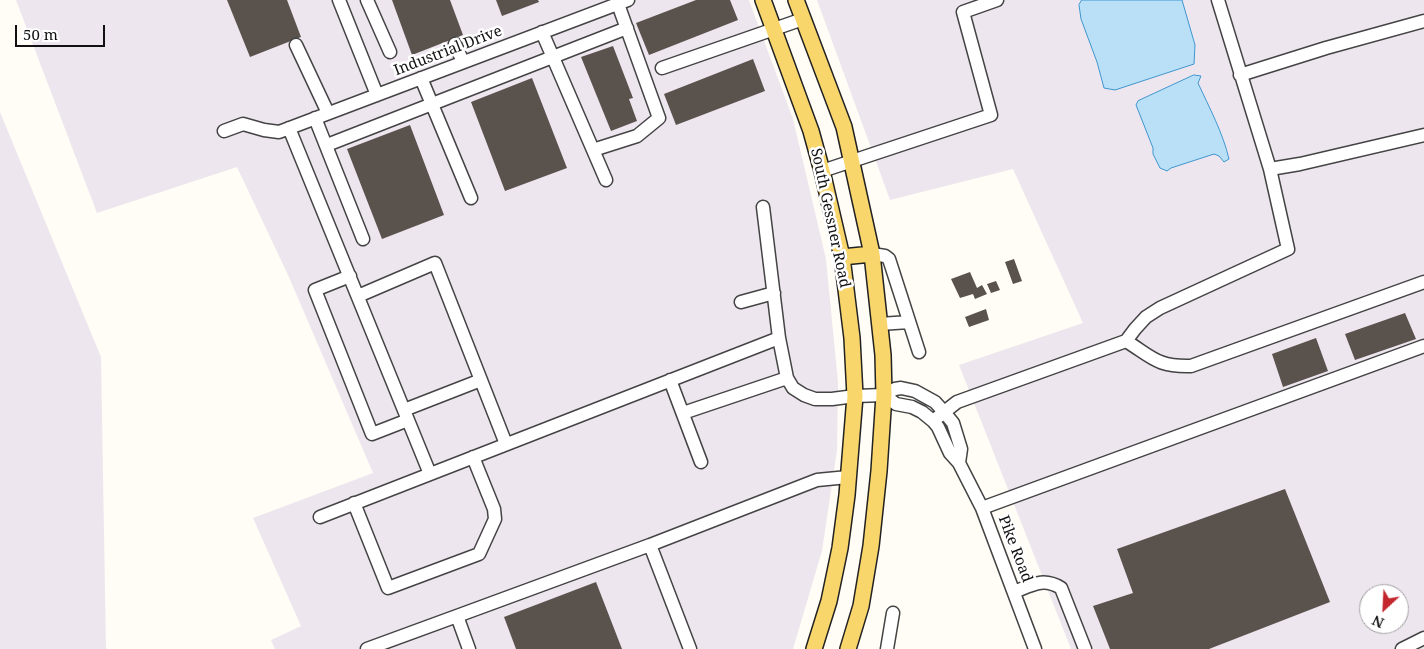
<!DOCTYPE html>
<html>
<head>
<meta charset="utf-8">
<style>
  body { margin:0 }
  #map { position:relative; width:1424px; height:649px; overflow:hidden; background:#fffdf5; font-family:"Noto Serif",serif }
  canvas { display:block }
  .north { position:absolute; left:1359px; top:584px; width:50px; height:50px; box-sizing:border-box; background:#fff; border:1px solid #a0a0a0; border-radius:50%; rotate:205deg; font-size:14px; font-weight:700; line-height:20px; text-align:center; color:#111 }
  .north::after { content:''; display:block; margin:auto; width:18px; height:22px; background:#c4262e; clip-path:polygon(50% 0,100% 100%,50% 72%,0 100%) }
  .scale { position:absolute; left:15px; top:25px; width:90px; height:22px; box-sizing:border-box; border:2px solid #111; border-top:0; padding-left:6px; font-size:15px; line-height:18px; white-space:nowrap; color:#111; -webkit-text-stroke:4px #fff; paint-order:stroke }
</style>
</head>
<body>
<div id="map">
<canvas width="1424" height="649"></canvas>
<div class="north">N</div>
<div class="scale">50 m</div>
</div>
<script>
const context = document.querySelector('canvas').getContext('2d');
context.lineJoin = 'round';
function fillPath(path, color) {
  context.fillStyle = color;
  context.fill(path, 'evenodd');
}
function trace(path, color, width, dash) {
  context.strokeStyle = color;
  context.lineWidth = width;
  context.lineCap = dash ? 'butt' : 'round';
  context.setLineDash(dash || []);
  context.stroke(path);
}
function label(font, color, halo, rows, align = 'center') {
  context.font = font + ' "Noto Serif",serif';
  context.lineWidth = 5;
  context.setLineDash([]);
  context.textBaseline = 'middle';
  context.strokeStyle = halo;
  context.fillStyle = color;
  for (const [text, x, y, turn = 0] of rows) {
    context.save();
    context.translate(x, y);
    context.rotate((+turn || 0) * Math.PI / 180);
    context.textAlign = isNaN(turn) ? turn : align;
    if (halo) context.strokeText(text, 0, 0);
    context.fillText(text, 0, 0);
    context.restore();
  }
}
const industrial = new Path2D(`
  M16,0H749L793,119L826,259L838,382L837,450L822,551L793,649H275L271,640L301,626L253,518L373,473L288,275L237,167L97,213Z
  M817,0H1424V649H1071L959,365L1083,323L1013,169L890,200ZM1369,594H1399V624H1369Z
  M0,112L101,357L106,649H0Z`);
const water = new Path2D(`
  M1082,0H1182L1195,45L1194,64L1115,90L1104,88L1097,62L1081,19L1079,5Z
  M1194,75L1201,76L1198,83C1209,107 1223,133 1229,159L1224,162L1219,156L1214,154L1171,168L1167,171L1160,168L1153,154V148L1136,105L1138,101Z`);
const building = new Path2D(`
  M227,0H287L301,37L250,57Z
  M392,0H450L463,35L412,55Z
  M496,0H538L539,2L502,16Z
  M696,0H730L738,20L649,55L636,23Z
  M613,46L633,98L629,99L637,121L611,131L581,57Z
  M753,59L765,91L676,125L664,94Z
  M532,78L567,168L505,191L471,102Z
  M410,125L444,215L382,239L347,149Z
  M1014,259L1022,281L1013,284L1005,262Z
  M970,272L977,288L982,285L987,294L975,299L973,294L960,298L951,279Z
  M996,281L1000,290L991,293L987,284Z
  M986,309L989,320L969,327L965,317Z
  M1405,313L1416,339L1355,360L1345,334Z
  M1316,338L1328,371L1283,387L1272,354Z
  M1285,489L1330,602L1209,649H1110L1093,606L1133,593L1117,549Z
  M596,582L622,649H516L504,617Z`);
const minor = new Path2D(`
  M339,0L377,95
  M367,0L390,52
  M1218,0L1270,169L1300,164L1424,135
  M542,32L606,180
  M455,44L463,62
  M296,45L328,113
  M662,68L803,19
  M1240,75L1326,48L1424,21
  M421,78L471,198
  M315,118L363,239
  M289,128L430,474
  M224,131L243,124L264,130L279,132L628,0
  M327,145L627,28
  M593,150L637,136L659,118L618,4
  M822,171L991,115L963,12L997,0
  M763,207L779,338L787,378L793,388L804,395L815,399H832L855,396L884,395L895,389L901,388L915,391L935,402L944,412L953,423L961,449L959,463
  M872,254L885,256L889,259L919,352
  M350,276L315,290L372,434L408,420
  M358,296L435,263L506,444
  M741,302L774,293
  M880,324L909,322
  M1126,341C1152,357 1157,367 1191,366L1424,282
  M670,380L701,462
  M884,395L896,404L912,407L922,412L933,421L938,427L950,453L959,463L982,508L1035,649
  M404,410L481,380
  M683,413L787,378
  M933,421L957,402L1126,341L1135,329L1146,317L1160,308L1288,249L1270,169
  M354,503L388,588L479,554L495,519L494,509L473,457
  M982,508L1424,346
  M320,517L779,338
  M1014,592C1032,585 1043,577 1061,588L1085,649
  M367,649L457,616
  M469,649L457,616L650,545
  M690,649L650,545L817,480L848,477
  M887,649L893,613
  M1402,649L1424,638`);
const major = new Path2D(`
  M763,0L811,131L822,171L842,257L852,338L855,396L847,495L840,548L829,601L814,649
  M796,0L844,127L872,254L883,355L884,395L879,471L871,546L861,606L848,649
  M842,257L872,254`);
const streetNames = [
  ["Industrial Drive",448,51,-21],
  ["South Gessner Road",830,218,78],
  ["Pike Road",1015,549,69]
];
fillPath(industrial, '#eee6ef');
fillPath(water, '#b9e0f7');
trace(water, '#3f96cf', 1);
fillPath(building, '#5a524d');
trace(minor, '#444', 15);
trace(major, '#222', 18);
trace(minor, '#fff', 12);
trace(major, '#f9d66b', 15);
label('15px', '#111', '#fff', streetNames);
</script>
</body>
</html>
